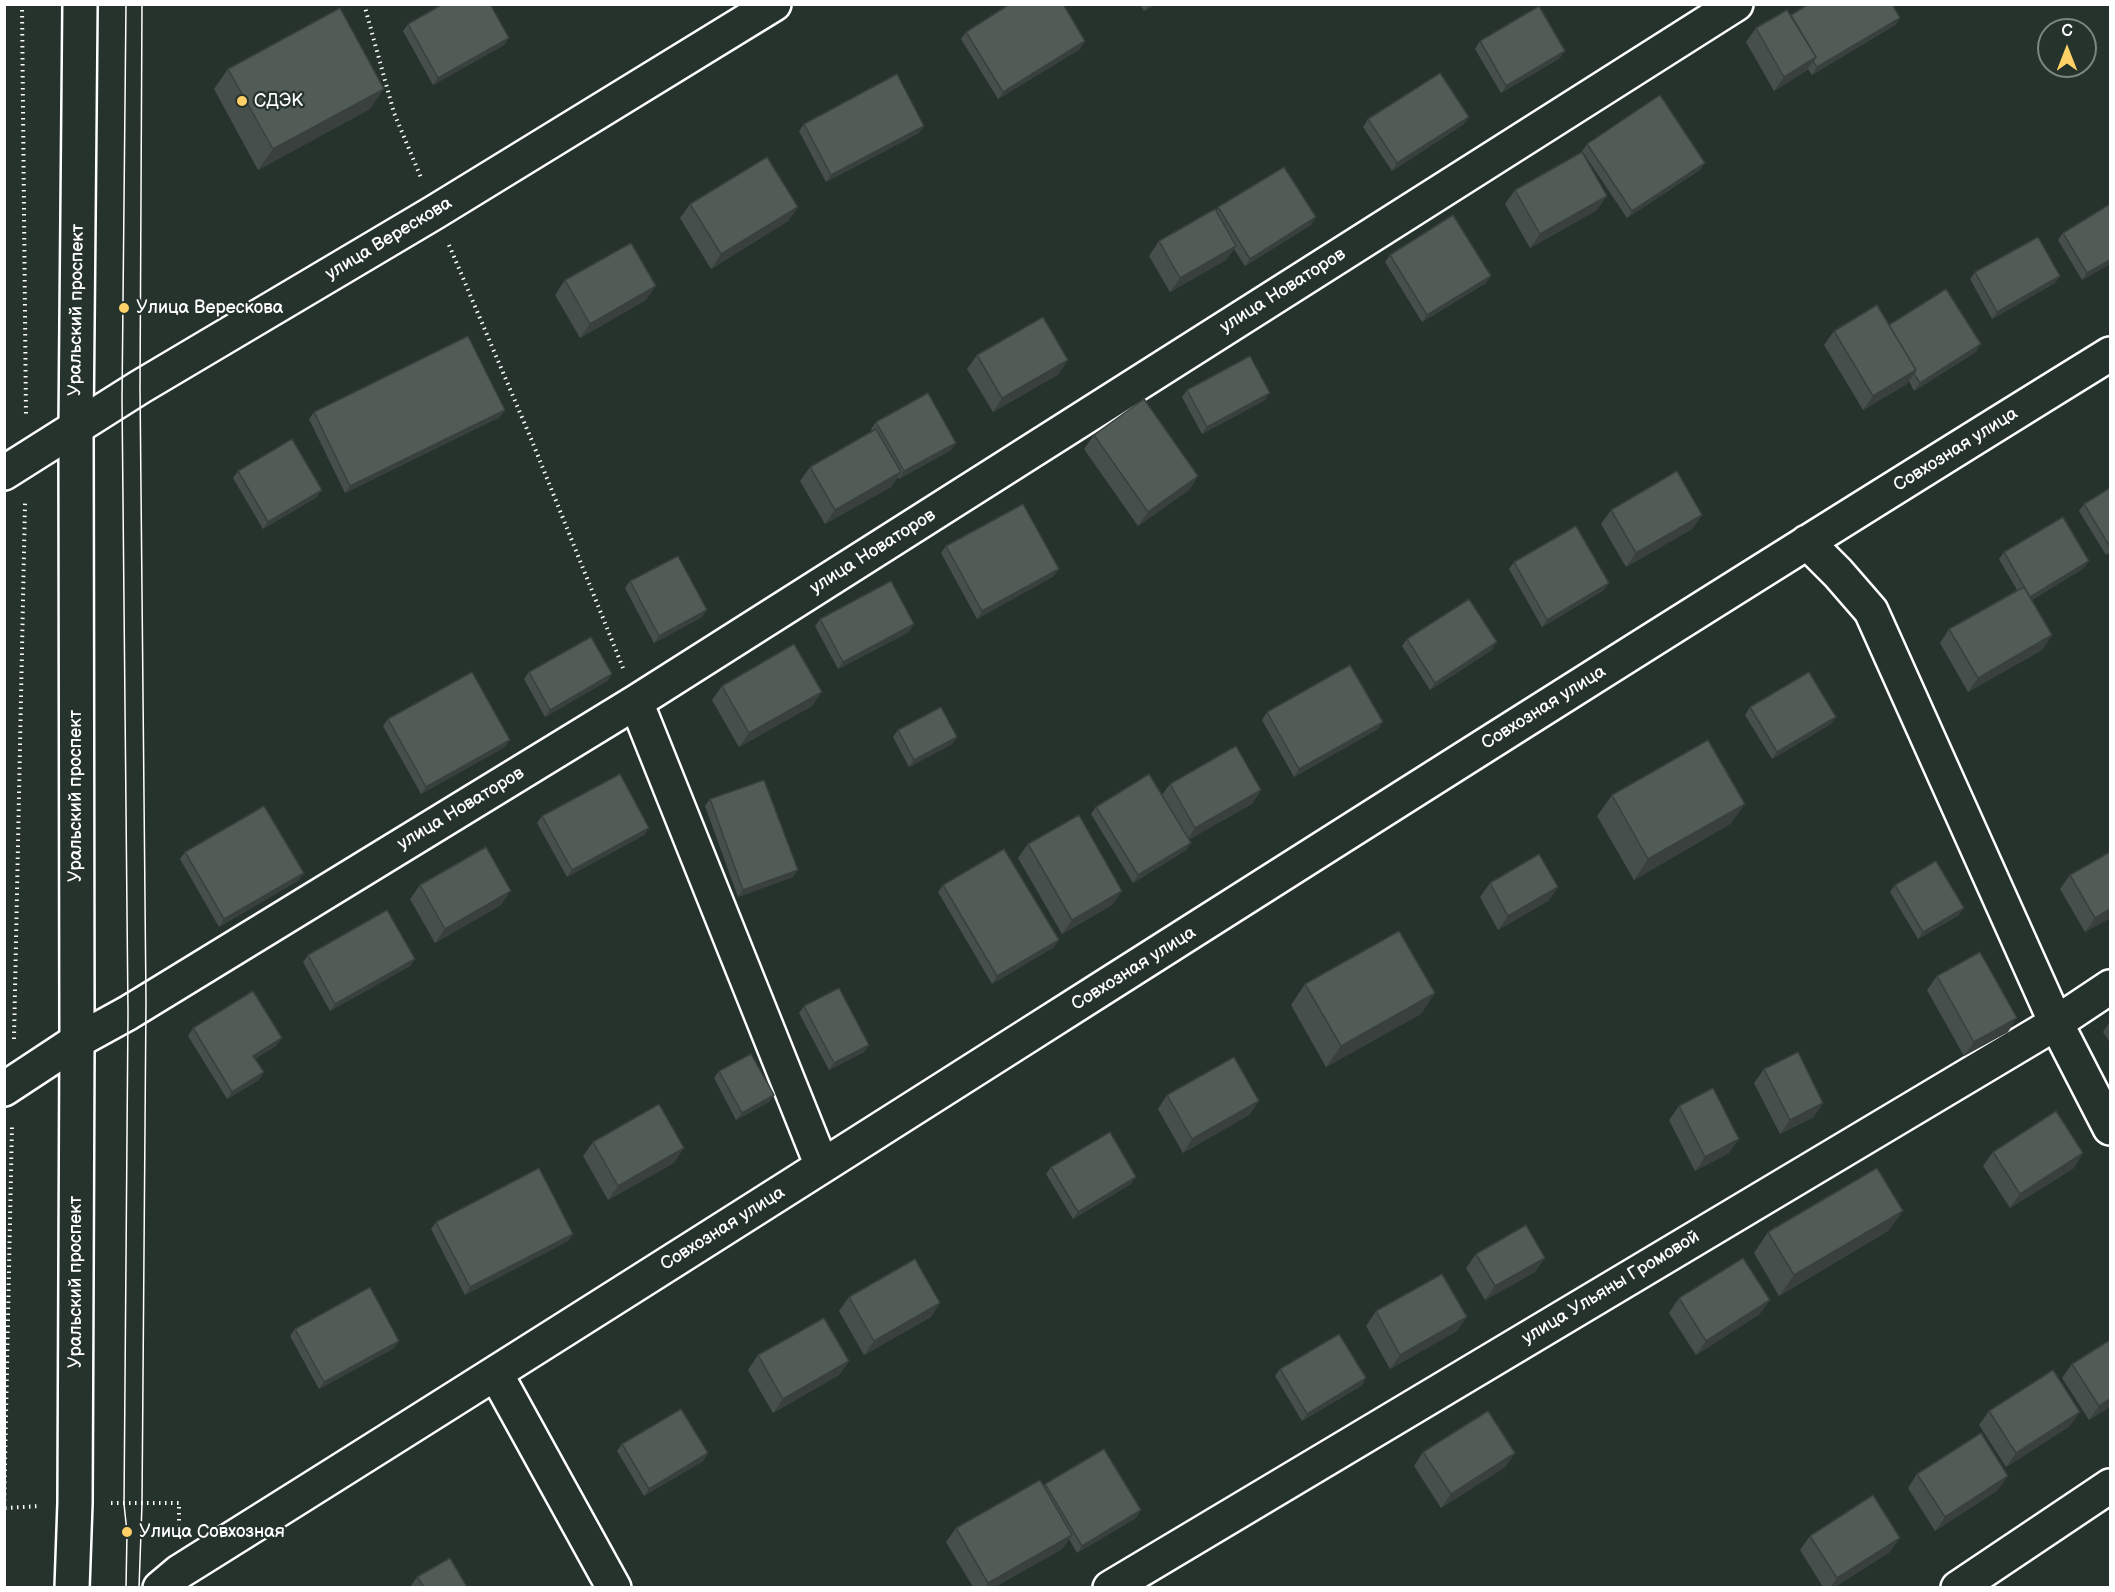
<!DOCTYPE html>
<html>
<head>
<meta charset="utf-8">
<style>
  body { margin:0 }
  #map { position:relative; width:2115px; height:1592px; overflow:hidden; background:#26332d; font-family:"Balsamiq Sans",sans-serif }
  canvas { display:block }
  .frame { position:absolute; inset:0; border:6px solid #fff; pointer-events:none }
  .north { position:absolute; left:2037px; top:18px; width:60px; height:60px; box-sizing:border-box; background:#26332d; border:2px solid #7d8581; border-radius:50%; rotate:0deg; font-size:16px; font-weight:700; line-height:24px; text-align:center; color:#fff }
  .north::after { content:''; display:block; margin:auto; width:21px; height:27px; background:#ffd166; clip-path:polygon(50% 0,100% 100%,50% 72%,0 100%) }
</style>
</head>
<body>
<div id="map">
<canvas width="2115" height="1592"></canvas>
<div class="frame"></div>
<div class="north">С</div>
</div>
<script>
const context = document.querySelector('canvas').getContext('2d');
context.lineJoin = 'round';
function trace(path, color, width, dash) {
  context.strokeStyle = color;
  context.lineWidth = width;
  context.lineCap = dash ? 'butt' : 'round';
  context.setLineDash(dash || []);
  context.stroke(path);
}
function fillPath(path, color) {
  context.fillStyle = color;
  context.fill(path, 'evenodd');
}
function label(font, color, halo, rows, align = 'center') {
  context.font = font + ' "Balsamiq Sans",sans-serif';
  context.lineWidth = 4.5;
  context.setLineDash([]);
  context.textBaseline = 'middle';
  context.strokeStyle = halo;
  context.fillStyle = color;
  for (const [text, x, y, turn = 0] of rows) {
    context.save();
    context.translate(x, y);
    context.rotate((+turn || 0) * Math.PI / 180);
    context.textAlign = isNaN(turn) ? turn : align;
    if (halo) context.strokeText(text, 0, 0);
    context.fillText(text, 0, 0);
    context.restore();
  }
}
const path = new Path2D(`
  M22,4L26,418
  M364,4L394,113L422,180
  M449,245L532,441L623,668
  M14,1039L25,503
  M111,1503H179V1530
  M5,1508L40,1506
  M4,1513L12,1124`);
const minor = new Path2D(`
  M4,473L140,387L435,212L774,4
  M1807,542L1838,573L1871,611L2056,1023L2110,1128
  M636,702L822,1166
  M4,1089L77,1041L128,1013L636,702L1736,4
  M496,1374L614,1588
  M160,1588L179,1572C824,1169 1463,754 2110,354
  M1110,1588L2056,1023L2110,987
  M1958,1588L2110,1486`);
const secondary = new Path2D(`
  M72,1588L75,1503L77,1041L76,429L80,4`);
const tram = new Path2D(`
  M126,4L122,399L128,1013L124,1504L127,1532L126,1588
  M139,1588L142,1504L146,1001L140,387L142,4`);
const wall = new Path2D(`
  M1140,4H1156L1144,11Z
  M1791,15L1900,18L1895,25L1812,75L1808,69L1806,71L1774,91L1746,42L1756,28Z
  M408,24L509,38L504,45L433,85L403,31Z
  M966,32L1085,41L1080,49L998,99L961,39Z
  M1480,41L1560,58L1501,93L1475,49Z
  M228,69L370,109L258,170L214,89Z
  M1368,119L1464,124L1392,171L1363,127Z
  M804,124L919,133L826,182L799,131Z
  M1587,144L1700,170L1627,218L1582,151Z
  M1515,190L1597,210L1530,248L1505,204Z
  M690,204L798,207L788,221L711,269L680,218Z
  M1218,207L1311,225L1245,266L1234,249L1226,260L1170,292L1149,256L1159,241L1216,211Z
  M2063,233L2110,264L2082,280L2058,240Z
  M1390,255L1486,283L1422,322L1385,262Z
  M1975,272L2060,276L2055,283L1992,319L1970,279Z
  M565,280L646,300L580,338L555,295Z
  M1889,325L1976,352L1914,391L1909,381L1907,384L1863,410L1824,345L1834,331Z
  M977,355L1059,374L993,412L967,369Z
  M1187,390L1265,400L1202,434L1182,397Z
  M314,412L500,417L345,493L309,419Z
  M876,422L951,450L899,479L898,477L891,487L825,524L800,481L810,467L872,431L871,429Z
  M1094,435L1198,476L1189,490L1138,526L1084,449Z
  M238,471L317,497L263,529L233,478Z
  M2110,488V552L2106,555L2079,511L2084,504Z
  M1611,510L1702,515L1692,529L1626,567L1601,524Z
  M946,546L1054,576L977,619L941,553Z
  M2004,552L2084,568L2032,600L2052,635L2042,650L1968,692L1940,643L1949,629L2017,590L1999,559Z
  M1514,562L1604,590L1542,627L1509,569Z
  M630,581L702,617L654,643L625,588Z
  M820,619L909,632L838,669L815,626Z
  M1407,639L1492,650L1430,690L1402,646Z
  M529,672L612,674L607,681L545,717L524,679Z
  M722,686L812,706L739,747L712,700Z
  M1750,707L1831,724L1772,759L1745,715Z
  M1267,712L1378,729L1294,777L1262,720Z
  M388,719L505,747L421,794L383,726Z
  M898,730L957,737L952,744L909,767L893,737Z
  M1170,784L1261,790L1252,804L1189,839L1191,843L1186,850L1133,883L1091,814L1096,807L1162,795Z
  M1612,795L1745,804L1730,824L1634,880L1597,816Z
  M710,799L793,877L738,897L705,806Z
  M542,816L649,828L644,835L567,877L537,823Z
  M1028,844L1122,891L1112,905L1062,934L1018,858Z
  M185,852L299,880L219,927L180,859Z
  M2070,875L2110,918L2085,932L2060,889Z
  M1490,883L1558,887L1548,901L1498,930L1480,897Z
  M420,885L501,905L435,943L410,899Z
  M943,885L1054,947L992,984L938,892Z
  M1895,885L1959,915L1918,939L1890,892Z
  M308,955L415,959L410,966L330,1011L303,962Z
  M1937,976L2008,1032L1964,1056L1927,990Z
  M1305,984L1421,1014L1326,1067L1291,1005Z
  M804,1006L869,1045L864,1052L829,1070L799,1013Z
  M2110,1021V1043L2103,1032Z
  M193,1028L277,1045L255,1059L264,1072L259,1080L227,1099L188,1036Z
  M1764,1069L1814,1117L1780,1134L1754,1083Z
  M719,1071L769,1102L736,1120L714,1078Z
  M1167,1095L1259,1101L1249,1115L1183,1153L1158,1109Z
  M1679,1106L1729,1153L1695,1171L1669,1120Z
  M593,1142L674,1163L608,1200L583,1156Z
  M1993,1152L2074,1168L2010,1208L1983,1166Z
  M1051,1167L1131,1184L1073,1219L1046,1174Z
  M1903,1211L1888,1231L1779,1296L1754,1253L1768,1232Z
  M436,1222L573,1234L568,1241L465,1295L431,1229Z
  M1476,1254L1535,1272L1485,1300L1466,1268Z
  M849,1297L940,1303L931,1317L864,1355L839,1311Z
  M1679,1298L1760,1314L1696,1355L1669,1313Z
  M1376,1311L1457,1331L1390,1369L1366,1326Z
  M295,1329L399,1341L394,1348L319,1389L290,1336Z
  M2110,1340V1407L2089,1420L2062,1378L2072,1364Z
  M758,1355L849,1361L839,1375L773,1413L748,1370Z
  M1280,1369L1366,1378L1361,1386L1302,1421L1275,1376Z
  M1989,1411L2070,1426L2006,1467L1979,1425Z
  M622,1444L708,1453L703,1461L644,1496L617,1451Z
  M1423,1452L1515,1453L1505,1467L1441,1508L1414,1466Z
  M1917,1474L1998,1490L1935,1531L1908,1488Z
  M1045,1484L1136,1518L1077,1553L1069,1539L1062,1549L995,1587H973L946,1542L956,1528L1044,1486Z
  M1810,1536L1890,1552L1835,1587H1823L1800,1550Z
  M417,1577L467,1587H410Z`);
const shadedWall = new Path2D(`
  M1149,4H1156L1144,11Z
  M1900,18L1895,25L1812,75L1817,67Z
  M509,38L504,45L433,85L438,78Z
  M1085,41L1080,49L998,99L1003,92Z
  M1565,51L1560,58L1501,93L1506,86Z
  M1816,57L1806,71L1774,91L1784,77Z
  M384,89L370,109L258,170L273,149Z
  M1469,117L1464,124L1392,171L1397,163Z
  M924,126L919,133L826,182L831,175Z
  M1705,163L1700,170L1627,218L1632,211Z
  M1607,196L1597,210L1530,248L1540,234Z
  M798,207L788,221L711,269L721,254Z
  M1316,217L1311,225L1245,266L1250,259Z
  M1236,246L1226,260L1170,292L1180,278Z
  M2110,260V264L2082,280L2087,273Z
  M1491,276L1486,283L1422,322L1427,315Z
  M2060,276L2055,283L1992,319L1997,312Z
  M656,286L646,300L580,338L590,324Z
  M1981,344L1976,352L1914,391L1920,383Z
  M1068,360L1059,374L993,412L1002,398Z
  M1916,370L1907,384L1863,410L1873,396Z
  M1270,393L1265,400L1202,434L1207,427Z
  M505,410L500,417L345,493L350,486Z
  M956,443L951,450L899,479L904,471Z
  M901,472L891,487L825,524L835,510Z
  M1198,476L1189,490L1138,526L1148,512Z
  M322,490L317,497L263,529L268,522Z
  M1702,515L1692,529L1626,567L1636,553Z
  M2089,561L2084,568L2025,604L2030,597Z
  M1059,569L1054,576L977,619L982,611Z
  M1609,583L1604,590L1542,627L1547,620Z
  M707,610L702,617L654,643L659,636Z
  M914,624L909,632L838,669L843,662Z
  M2052,635L2042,650L1968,692L1978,678Z
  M1497,642L1492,650L1430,690L1435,683Z
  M612,674L607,681L545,717L550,710Z
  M822,692L812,706L739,747L749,733Z
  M1836,717L1831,724L1772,759L1777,752Z
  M1383,722L1378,729L1294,777L1299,769Z
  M957,737L952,744L909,767L914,760Z
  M510,740L505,747L421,794L426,787Z
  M1261,790L1252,804L1185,842L1195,828Z
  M1745,804L1730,824L1634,880L1648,859Z
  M649,828L644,835L567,877L572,870Z
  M1191,843L1186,850L1133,883L1138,875Z
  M798,870L793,877L738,897L743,890Z
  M304,873L299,880L219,927L224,919Z
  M1558,887L1548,901L1498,930L1508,916Z
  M511,891L501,905L435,943L445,929Z
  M1122,891L1112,905L1062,934L1072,920Z
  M1964,908L1959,915L1918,939L1923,932Z
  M2110,909V918L2085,932L2095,918Z
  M1059,940L1054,947L992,984L997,976Z
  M415,959L410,966L330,1011L335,1004Z
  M1435,993L1421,1014L1326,1067L1341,1046Z
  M2017,1018L2008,1032L1964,1056L1974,1042Z
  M282,1038L277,1045L248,1063L253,1056Z
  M869,1045L864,1052L829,1070L834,1063Z
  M264,1072L259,1080L227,1099L232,1092Z
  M774,1095L769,1102L736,1120L742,1113Z
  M1259,1101L1249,1115L1183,1153L1192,1139Z
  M1823,1103L1814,1117L1780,1134L1790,1120Z
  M1739,1139L1729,1153L1695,1171L1705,1157Z
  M684,1148L674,1163L608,1200L618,1186Z
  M2083,1153L2074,1168L2010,1208L2020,1194Z
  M1136,1177L1131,1184L1073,1219L1078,1212Z
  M1903,1211L1888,1231L1779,1296L1794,1275Z
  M573,1234L568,1241L465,1295L470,1287Z
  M1545,1258L1535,1272L1485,1300L1495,1286Z
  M1770,1300L1760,1314L1696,1355L1706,1341Z
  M940,1303L931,1317L864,1355L874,1341Z
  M1467,1317L1457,1331L1390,1369L1400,1355Z
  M399,1341L394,1348L319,1389L324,1382Z
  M849,1361L839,1375L773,1413L783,1399Z
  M1366,1378L1361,1386L1302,1421L1307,1414Z
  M2110,1399V1407L2089,1420L2099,1406Z
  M2080,1412L2070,1426L2006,1467L2016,1453Z
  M708,1453L703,1461L644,1496L649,1489Z
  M1515,1453L1505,1467L1441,1508L1451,1494Z
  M2008,1476L1998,1490L1935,1531L1945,1517Z
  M1141,1510L1136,1518L1077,1553L1082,1546Z
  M1072,1535L1062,1549L995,1587H985L988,1583Z
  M1900,1538L1890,1552L1835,1587H1830L1837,1578Z`);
const building = new Path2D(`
  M443,4H490L509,38L438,78L408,24Z
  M1010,4H1063L1085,41L1003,92L966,32Z
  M1809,4H1892L1900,18L1817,67L1813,61L1816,57L1791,15Z
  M1539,6L1565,51L1506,86L1480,41Z
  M340,8L384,89L273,149L228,69Z
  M1787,10L1816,57L1784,77L1756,28Z
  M1440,73L1469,117L1397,163L1368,119Z
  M897,74L924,126L831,175L804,124Z
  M1660,95L1705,163L1632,211L1587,144Z
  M1582,152L1607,196L1540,234L1515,190Z
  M767,157L798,207L721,254L690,204Z
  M1284,167L1316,217L1250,259L1218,207Z
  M2110,204V260L2087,273L2063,233Z
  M1215,209L1236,246L1180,278L1159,241Z
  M1453,215L1491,276L1427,315L1390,255Z
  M2038,237L2060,276L1997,312L1975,272Z
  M631,243L656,286L590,324L565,280Z
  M1946,289L1981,344L1920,383L1914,374L1916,370L1889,325Z
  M1877,305L1916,370L1873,396L1834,331Z
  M1043,317L1068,360L1002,398L977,355Z
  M468,336L505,410L350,486L314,412Z
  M1250,356L1270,393L1207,427L1187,390Z
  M928,393L956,443L904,471L876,422Z
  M1144,399L1198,476L1148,512L1094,435Z
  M876,429L901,472L835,510L810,467Z
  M292,439L322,490L268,522L238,471Z
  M1677,471L1702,515L1636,553L1611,510Z
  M2110,488V547L2084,504Z
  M1023,504L1059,569L982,611L946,546Z
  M2063,517L2089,561L2030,597L2004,552Z
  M1576,526L1609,583L1547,620L1514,562Z
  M678,556L707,610L659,636L630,581Z
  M891,581L914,624L843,662L820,619Z
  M2024,587L2052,635L1978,678L1949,629Z
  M1469,599L1497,642L1435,683L1407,639Z
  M591,637L612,674L550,710L529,672Z
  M794,644L822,692L749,733L722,686Z
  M1350,665L1383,722L1299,769L1267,712Z
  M472,672L510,740L426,787L388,719Z
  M1809,672L1836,717L1777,752L1750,707Z
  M941,707L957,737L914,760L898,730Z
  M1708,740L1745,804L1648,859L1612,795Z
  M1236,746L1261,790L1195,828L1170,784Z
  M620,774L649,828L572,870L542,816Z
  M1149,774L1191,843L1138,875L1096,807Z
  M764,780L798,870L743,890L710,799Z
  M264,806L304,873L224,919L185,852Z
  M1079,815L1122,891L1072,920L1028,844Z
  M486,847L511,891L445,929L420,885Z
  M1004,849L1059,940L997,976L943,885Z
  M2110,852V909L2095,918L2070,875Z
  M1539,854L1558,887L1508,916L1490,883Z
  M1936,861L1964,908L1923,932L1895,885Z
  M387,910L415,959L335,1004L308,955Z
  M1399,931L1435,993L1341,1046L1305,984Z
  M1980,952L2017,1018L1974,1042L1937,976Z
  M839,988L869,1045L834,1063L804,1006Z
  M253,991L282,1038L253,1056L264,1072L232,1092L193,1028Z
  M1798,1052L1823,1103L1790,1120L1764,1069Z
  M751,1054L774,1095L742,1113L719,1071Z
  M1234,1057L1259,1101L1192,1139L1167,1095Z
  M1713,1088L1739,1139L1705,1157L1679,1106Z
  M659,1104L684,1148L618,1186L593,1142Z
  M2056,1111L2083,1153L2020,1194L1993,1152Z
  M1110,1132L1136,1177L1078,1212L1051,1167Z
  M539,1168L573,1234L470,1287L436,1222Z
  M1877,1168L1903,1211L1794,1275L1768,1232Z
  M1526,1225L1545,1258L1495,1286L1476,1254Z
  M1743,1258L1770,1300L1706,1341L1679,1298Z
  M915,1259L940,1303L874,1341L849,1297Z
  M1442,1274L1467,1317L1400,1355L1376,1311Z
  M370,1287L399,1341L324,1382L295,1329Z
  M824,1318L849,1361L783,1399L758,1355Z
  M1339,1334L1366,1378L1307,1414L1280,1369Z
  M2110,1340V1399L2099,1406L2072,1364Z
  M2053,1370L2080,1412L2016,1453L1989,1411Z
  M681,1409L708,1453L649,1489L622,1444Z
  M1488,1411L1515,1453L1451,1494L1423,1452Z
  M1981,1433L2008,1476L1945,1517L1917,1474Z
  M1104,1449L1141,1510L1082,1546L1045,1484Z
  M1040,1480L1072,1535L988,1583L956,1528Z
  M1873,1495L1900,1538L1837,1578L1810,1536Z
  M450,1558L467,1587H424L417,1577Z`);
const markers = [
  [242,101,6,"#ffd166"],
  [124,308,6,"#ffd166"],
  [127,1532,6,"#ffd166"]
];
const poiNames = [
  ["СДЭК",254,101],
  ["Улица Верескова",136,308],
  ["Улица Совхозная",139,1532]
];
const streetNames = [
  ["улица Верескова",389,239,-31],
  ["улица Новаторов",1283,291,-32],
  ["Уральский проспект",77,310,-89],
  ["Совхозная улица",1956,450,-32],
  ["улица Новаторов",873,552,-32],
  ["Совхозная улица",1544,708,-32],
  ["Уральский проспект",76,796,-90],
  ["улица Новаторов",461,809,-31],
  ["Совхозная улица",1134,969,-32],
  ["Совхозная улица",723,1229,-32],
  ["Уральский проспект",76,1282,-90],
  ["улица Ульяны Громовой",1611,1288,-31]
];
trace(minor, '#fff', 38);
trace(secondary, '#fff', 38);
trace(path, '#fff', 4, [1.5, 4.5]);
trace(minor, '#26332d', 33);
trace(secondary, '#26332d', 33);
trace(tram, '#fff', 1.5);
fillPath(wall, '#464f4b');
fillPath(shadedWall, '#39403d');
fillPath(building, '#515c57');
trace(building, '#39403d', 1.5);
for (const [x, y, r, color] of markers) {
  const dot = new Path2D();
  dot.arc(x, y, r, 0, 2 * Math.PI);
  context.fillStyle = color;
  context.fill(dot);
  trace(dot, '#26332d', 2);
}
label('18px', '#fff', '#26332d', poiNames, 'left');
label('18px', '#fff', '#26332d', streetNames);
</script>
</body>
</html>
